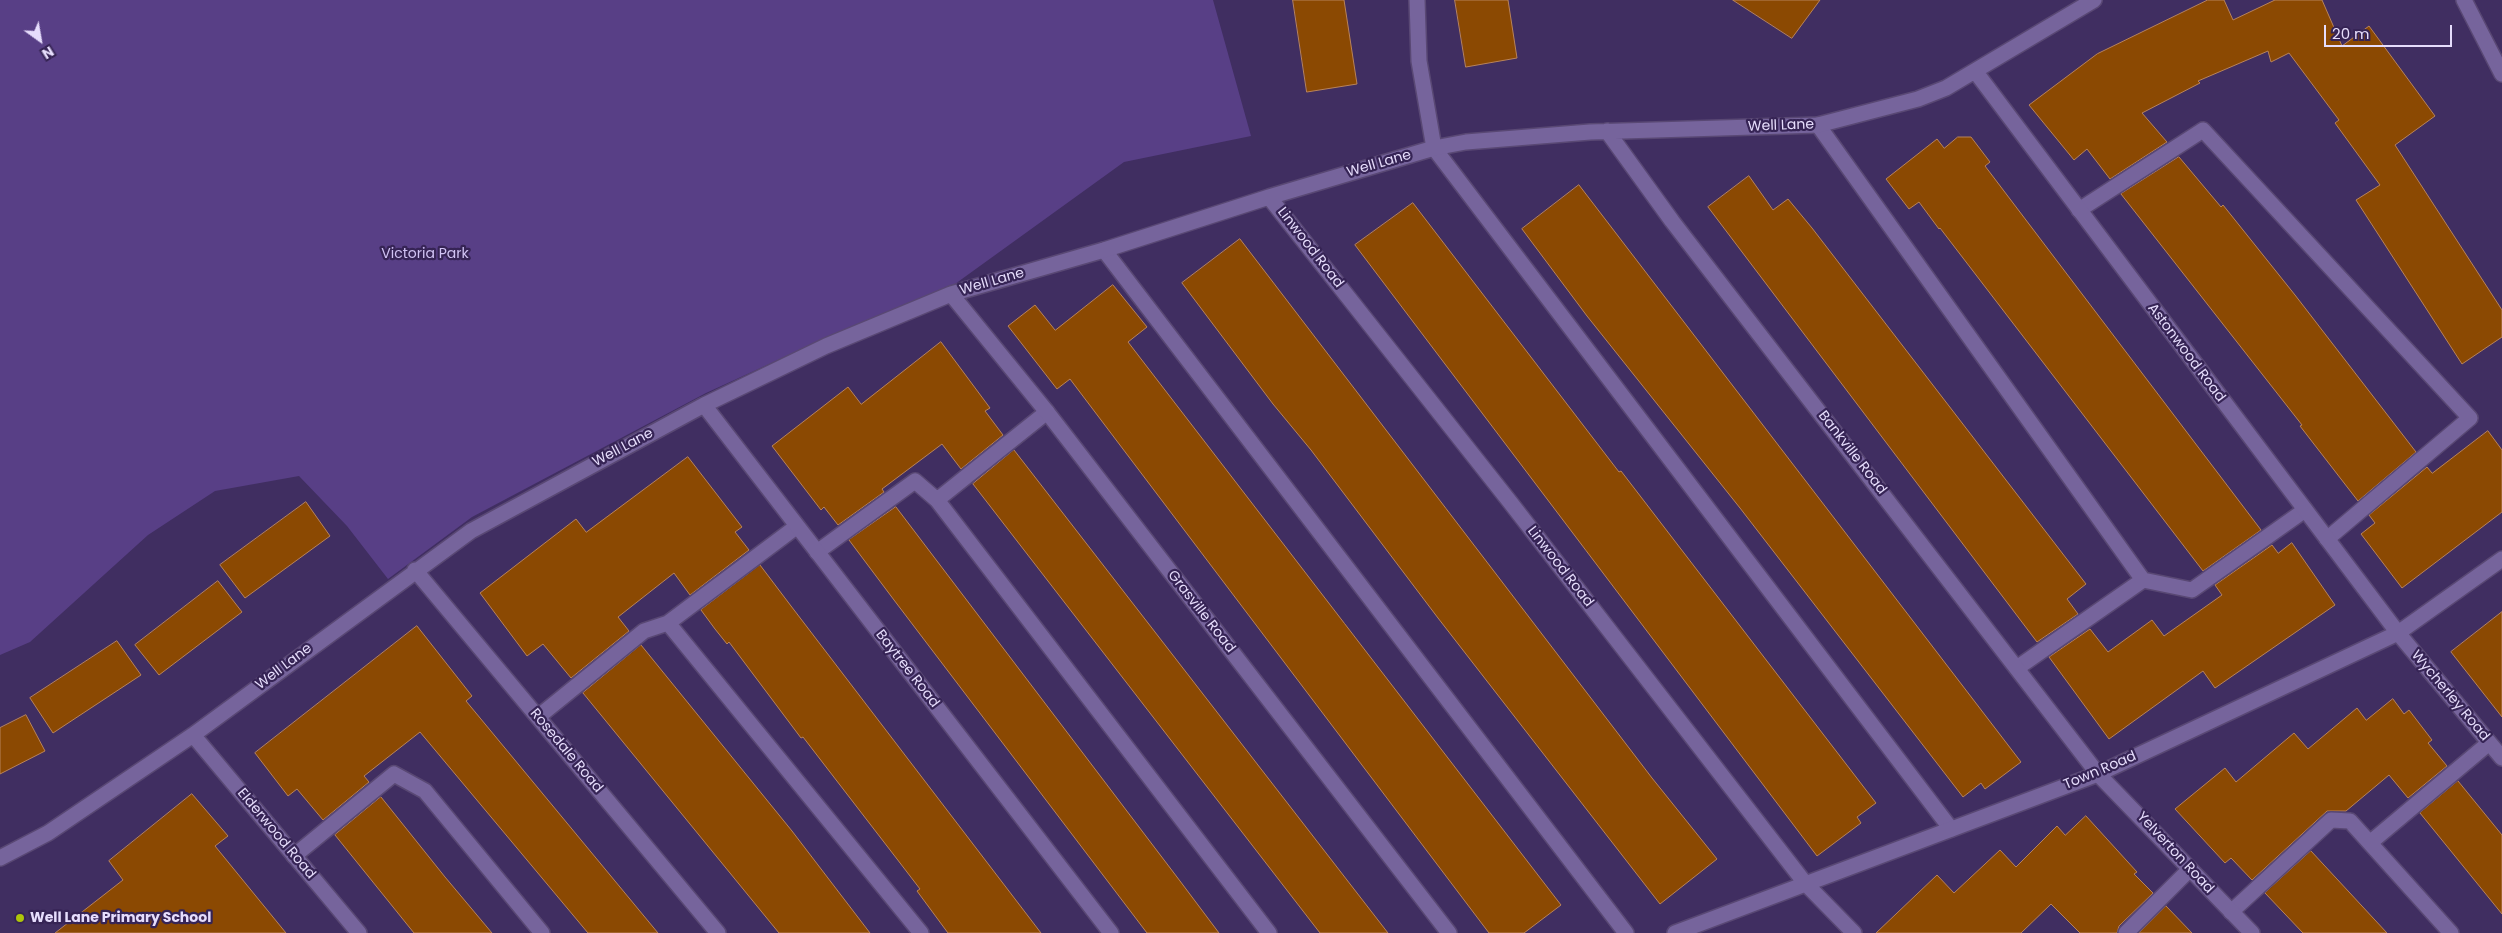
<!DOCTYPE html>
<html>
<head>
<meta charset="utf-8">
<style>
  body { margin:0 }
  #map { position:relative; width:2502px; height:933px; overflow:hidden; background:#402e61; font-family:Poppins,sans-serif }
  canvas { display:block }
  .north { position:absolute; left:15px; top:15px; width:50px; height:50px; -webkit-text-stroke:4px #362455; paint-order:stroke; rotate:148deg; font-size:14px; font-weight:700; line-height:20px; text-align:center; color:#e6ddfc }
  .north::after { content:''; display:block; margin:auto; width:18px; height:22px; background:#e6ddfc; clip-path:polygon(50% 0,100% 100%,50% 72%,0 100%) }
  .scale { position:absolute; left:2324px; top:25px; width:128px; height:22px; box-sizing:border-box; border:2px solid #e6ddfc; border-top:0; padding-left:6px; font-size:15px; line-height:18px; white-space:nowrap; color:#e6ddfc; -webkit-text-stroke:4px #362455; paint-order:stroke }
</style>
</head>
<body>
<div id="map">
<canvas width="2502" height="933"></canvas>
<div class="north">N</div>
<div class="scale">20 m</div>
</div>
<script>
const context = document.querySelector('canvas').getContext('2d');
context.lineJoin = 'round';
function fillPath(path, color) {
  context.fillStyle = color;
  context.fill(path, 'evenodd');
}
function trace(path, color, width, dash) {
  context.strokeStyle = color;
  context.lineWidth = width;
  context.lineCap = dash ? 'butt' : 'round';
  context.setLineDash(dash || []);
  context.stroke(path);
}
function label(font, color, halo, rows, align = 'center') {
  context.font = font + ' Poppins,sans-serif';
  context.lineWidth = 4.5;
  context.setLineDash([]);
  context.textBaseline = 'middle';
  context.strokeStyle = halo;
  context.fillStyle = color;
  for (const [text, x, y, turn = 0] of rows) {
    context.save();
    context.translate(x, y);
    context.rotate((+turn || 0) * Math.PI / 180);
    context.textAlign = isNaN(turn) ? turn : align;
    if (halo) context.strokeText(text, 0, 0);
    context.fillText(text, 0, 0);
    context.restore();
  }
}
const green = new Path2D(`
  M0,0H1213L1251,136L1124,162L955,284L826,338L706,393L472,517L388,579L347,526L299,476L215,491L148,535L30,642L0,655Z`);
const building = new Path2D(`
  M1293,0H1344L1357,84L1307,92Z
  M1455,0H1508L1517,58L1466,67Z
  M1733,0H1820L1792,38Z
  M2208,0H2224L2233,20L2275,0H2322L2342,46L2369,26L2435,116L2395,145L2502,310V337L2462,364L2356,200L2380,185L2335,123L2339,120L2289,53L2271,62L2268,51L2198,81L2200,83L2142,113L2167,142L2110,179L2087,149L2074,160L2029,105L2097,54Z
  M1958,137H1971L1990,162L1985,166L2261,530L2203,571L1940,228L1939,229L1919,202L1909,209L1886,179L1937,139L1944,148Z
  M2179,157L2221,207L2223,205L2295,295L2416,452L2358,501L2300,426L2302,425L2121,194Z
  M1749,176L1773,210L1788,199L1812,228L2086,584L2067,599L2078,614L2037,642L1708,207Z
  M1579,185L2021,762L1985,789L1981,783L1963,797L1740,508L1587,316L1522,229Z
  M1413,203L1619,472L1621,471L1876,803L1857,817L1861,823L1817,856L1355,245Z
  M1240,239L1652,778L1717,859L1660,904L1438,618L1311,450L1273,404L1182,283Z
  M1113,285L1147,327L1128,342L1561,905L1524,933H1489L1070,379L1057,389L1008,326L1035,305L1055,330Z
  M941,342L990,408L985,411L1003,435L961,469L942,444L882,489L884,492L838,525L824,507L821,510L772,446L848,387L861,404Z
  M2488,431L2502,450V512L2402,588L2361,534L2375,523L2369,515L2427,467L2432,473Z
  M1014,450L1148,623L1388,933H1320L973,484Z
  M688,457L742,527L735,532L749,550L690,595L674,573L618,617L629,631L571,678L543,644L527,656L480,593L576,519L586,532Z
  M306,502L330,536L245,598L220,565Z
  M896,507L1180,881L1219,933H1147L894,600L849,540Z
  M2292,543L2335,605L2215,688L2203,671L2109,739L2049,657L2090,629L2108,652L2152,620L2164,636L2222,595L2215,585L2272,545L2278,553Z
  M760,565L791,606L1041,933H948L917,891L920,889L897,859L803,737L801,738L729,642L727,644L715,629L701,610Z
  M218,581L242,612L159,675L135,645Z
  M2502,612V717L2451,652Z
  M417,626L472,696L466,701L658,933H588L420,732L364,776L369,782L323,820L297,789L288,796L255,753Z
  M117,641L141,675L53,733L30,698Z
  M641,645L792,831L870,933H779L583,693Z
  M2393,699L2404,714L2409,710L2432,740L2428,743L2447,766L2408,798L2389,775L2346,811H2327L2252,880L2231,858L2225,863L2175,809L2225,768L2236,782L2294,733L2308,749L2357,708L2366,720Z
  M26,715L45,751L0,774V728Z
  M2458,781L2502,835V914L2420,813Z
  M192,794L228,836L215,846L286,933H55L123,880L109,861Z
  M381,797L445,877L492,933H414L335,835Z
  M2086,816L2137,872L2134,874L2153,893L2119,926L2117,933H2080L2051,904L2021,933H1876L1937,875L1954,893L2000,850L2016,867L2057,826L2065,835Z
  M2311,851L2387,933H2303L2265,893Z
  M2166,906L2192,933H2139Z`);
const service = new Path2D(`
  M1818,125L2143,580L2017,668
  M1434,148L1951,829
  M2079,210L2203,130L2470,418L2327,539
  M1104,250L1626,933
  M937,500L1047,412
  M817,552L915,481L937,500L1269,933
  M2143,580L2192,590L2305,510
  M668,623L796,527
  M538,717L644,631L668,623L921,933
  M2371,842L2489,743
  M294,856L394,774L425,791L542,933
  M2231,912L2331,820L2350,821L2451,933
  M2126,933L2190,869`);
const minor = new Path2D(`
  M1417,0L1419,61L1434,148
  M1975,71L2398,633L2502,758
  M1607,131L1672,221L2098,774L2252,933
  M1269,197L1510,502L1805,883L1854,933
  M951,294L1047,412L1449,933
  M704,405L1111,933
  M415,570L718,933
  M193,735L359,933
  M0,858L48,833L193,735L471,531L704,405L826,346L951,294L1104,250L1269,197L1434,148L1466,142L1590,132L1818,125L1918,99L1946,88L2094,0
  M1675,933L2098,774L2398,633L2502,559`);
const secondary = new Path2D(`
  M2464,0L2502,74`);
const markers = [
  [20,918,5,"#aec50a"]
];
const streetNames = [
  ["Well Lane",1781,126,-2],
  ["Well Lane",1379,164,-16],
  ["Linwood Road",1310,248,52],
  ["Well Lane",992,282,-16],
  ["Astonwood Road",2186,353,53],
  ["Well Lane",623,448,-28],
  ["Bankville Road",1852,453,52],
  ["Linwood Road",1560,567,52],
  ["Grasville Road",1201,612,52],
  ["Well Lane",284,667,-37],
  ["Baytree Road",907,669,52],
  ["Wycherley Road",2450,696,50],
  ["Rosedale Road",566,751,50],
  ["Town Road",2100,771,-23],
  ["Elderwood Road",276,834,50],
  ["Yelverton Road",2175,853,47]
];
const parkNames = [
  ["Victoria Park",425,254]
];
const poiNames = [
  ["Well Lane Primary School",30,918]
];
fillPath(green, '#583f86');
fillPath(building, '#8b4902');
trace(building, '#b8835a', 1);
trace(service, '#594874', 18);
trace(minor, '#594874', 18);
trace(secondary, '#594874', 18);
trace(service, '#76649c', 15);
trace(minor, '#76649c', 15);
trace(secondary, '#76649c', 15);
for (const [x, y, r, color] of markers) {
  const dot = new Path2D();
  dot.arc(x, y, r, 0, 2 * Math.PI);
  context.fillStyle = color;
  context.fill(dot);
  trace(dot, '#362455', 2);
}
label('14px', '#e6ddfc', '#362455', streetNames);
label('14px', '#d1c3f4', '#362455', parkNames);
label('bold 14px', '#e6ddfc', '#362455', poiNames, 'left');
</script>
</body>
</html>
